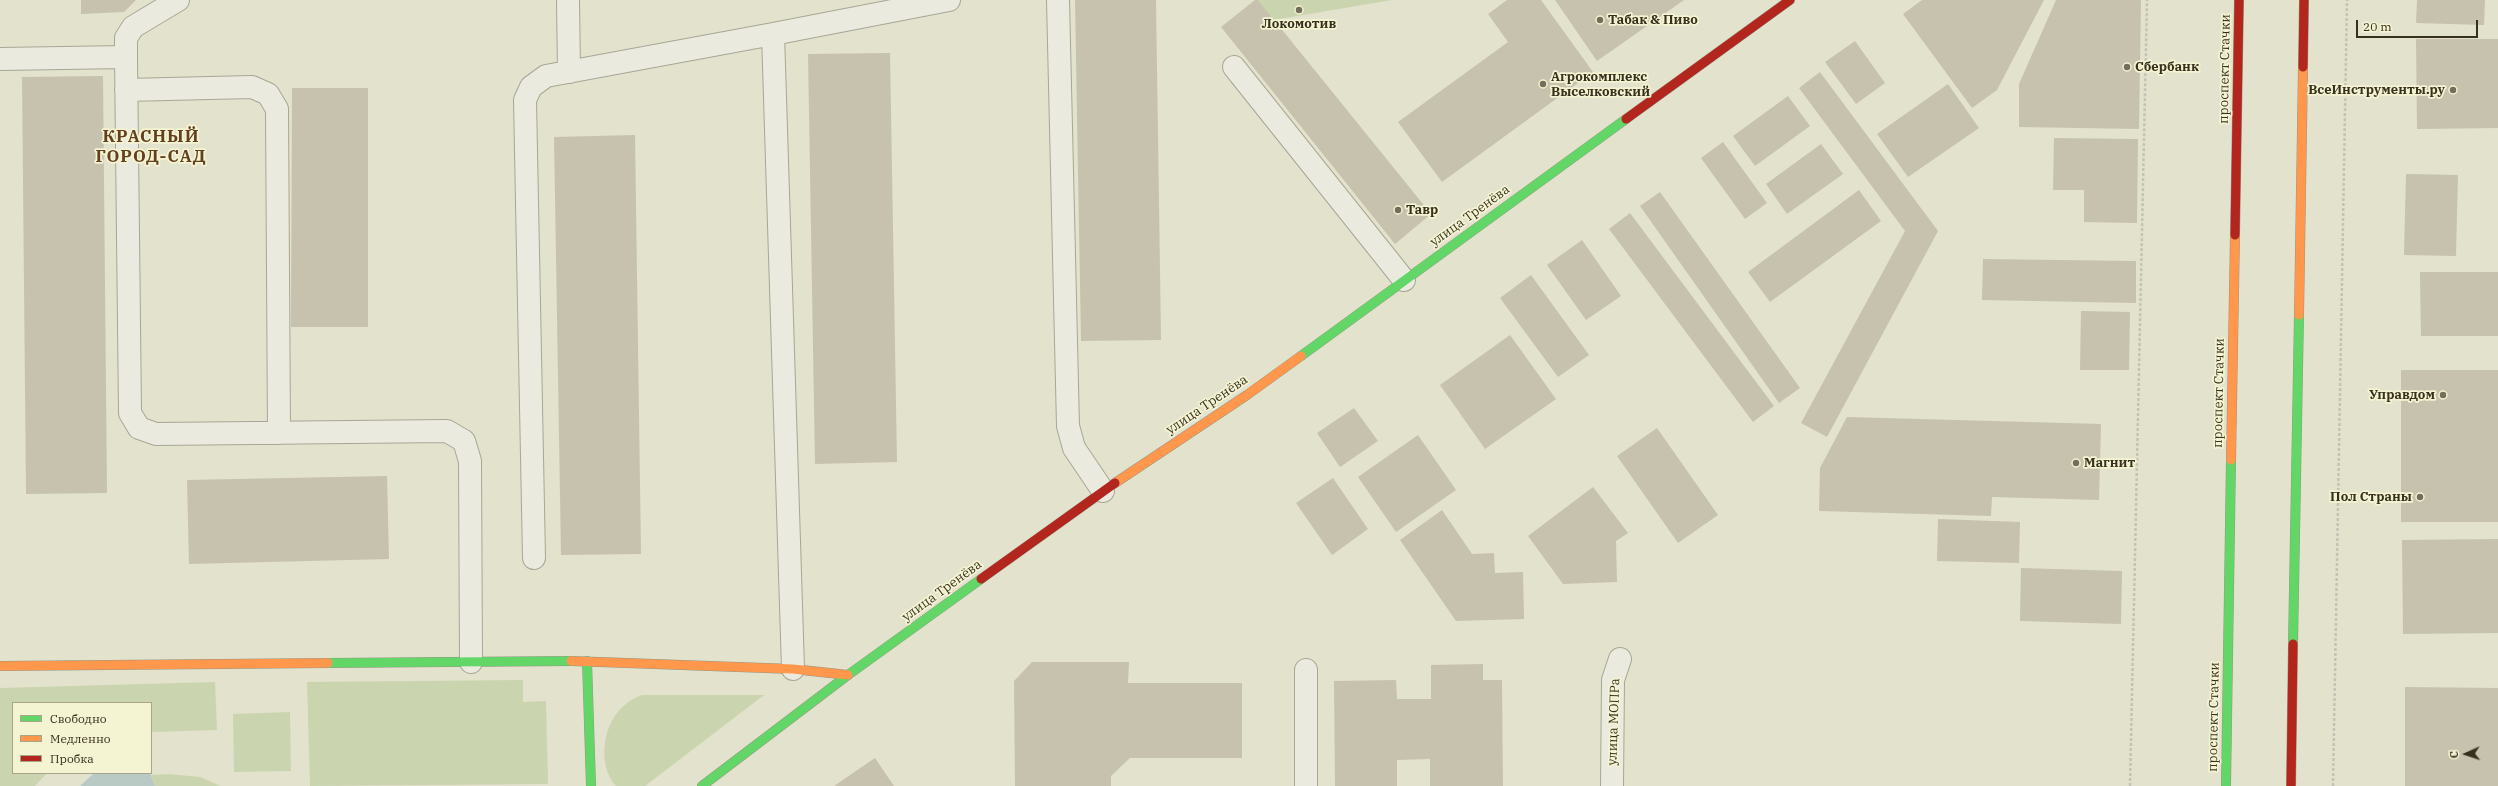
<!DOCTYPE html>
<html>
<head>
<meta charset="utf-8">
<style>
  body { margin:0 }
  #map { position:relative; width:2498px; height:786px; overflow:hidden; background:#e3e2cc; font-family:"IBM Plex Serif",serif }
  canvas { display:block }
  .legend { position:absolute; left:12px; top:702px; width:140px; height:72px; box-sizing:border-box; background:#f4f3d2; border:1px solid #a8a58a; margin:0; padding:5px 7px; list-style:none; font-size:12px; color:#36301e }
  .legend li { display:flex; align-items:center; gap:8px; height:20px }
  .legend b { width:20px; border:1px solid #a8a58a }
  .north { position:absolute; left:2446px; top:734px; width:40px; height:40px; -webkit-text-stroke:3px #f4f3d2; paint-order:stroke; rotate:267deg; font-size:11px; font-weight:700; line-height:16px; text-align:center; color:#36301e }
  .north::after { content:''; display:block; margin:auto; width:14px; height:18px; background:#36301e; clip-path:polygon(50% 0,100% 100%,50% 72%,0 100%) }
  .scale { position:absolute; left:2356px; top:20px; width:122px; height:18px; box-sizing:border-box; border:2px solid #36301e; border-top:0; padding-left:5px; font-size:12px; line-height:14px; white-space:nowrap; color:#36301e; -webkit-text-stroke:3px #f4f3d2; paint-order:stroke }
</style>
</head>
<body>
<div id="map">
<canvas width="2498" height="786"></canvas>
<ul class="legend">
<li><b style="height:5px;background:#63d668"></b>Свободно</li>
<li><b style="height:5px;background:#ff974d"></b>Медленно</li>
<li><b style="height:5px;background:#b3261e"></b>Пробка</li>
</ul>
<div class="north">С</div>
<div class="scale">20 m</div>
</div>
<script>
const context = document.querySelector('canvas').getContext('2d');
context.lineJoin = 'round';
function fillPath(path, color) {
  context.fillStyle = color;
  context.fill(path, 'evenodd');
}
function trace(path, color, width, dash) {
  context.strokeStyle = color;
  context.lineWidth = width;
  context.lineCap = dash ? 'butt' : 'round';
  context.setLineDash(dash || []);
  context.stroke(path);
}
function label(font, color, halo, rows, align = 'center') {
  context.font = font + ' "IBM Plex Serif",serif';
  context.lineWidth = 3.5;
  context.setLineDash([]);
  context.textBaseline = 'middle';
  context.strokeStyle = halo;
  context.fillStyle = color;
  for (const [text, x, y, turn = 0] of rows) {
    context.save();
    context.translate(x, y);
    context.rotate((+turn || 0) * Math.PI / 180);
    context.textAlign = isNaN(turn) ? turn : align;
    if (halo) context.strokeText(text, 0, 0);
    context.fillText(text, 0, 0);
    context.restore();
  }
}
const green = new Path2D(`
  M1258,0H1392L1274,20Z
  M523,680V702L546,701L548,784L310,786L307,682Z
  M215,682L217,730L151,732V703H13V773H47L35,786H0V688Z
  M642,695H764L645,786H616C596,764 603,721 626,704C630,700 637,697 642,695Z
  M290,712L291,771L234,772L233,714Z
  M168,774L200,777L221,786H155L151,775Z`);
const water = new Path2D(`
  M94,773H150L155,786H80Z`);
const building = new Path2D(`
  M81,0H136L124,12L81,14Z
  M1075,0H1156L1161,340L1081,341Z
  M1255,0H1258L1431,214L1395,244L1221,27Z
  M1507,0H1541L1593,72L1442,182L1398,122L1508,42L1488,14Z
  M1555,0H1684L1597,61Z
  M1922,0H2044L1997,90L1972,108L1903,14Z
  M2056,0H2141L2139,129L2019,127V84Z
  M2417,0H2485L2484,25L2416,23Z
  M2416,39H2498V128L2417,129Z
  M1855,41L1885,83L1856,104L1825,62Z
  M890,53L897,462L815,464L808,54Z
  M1820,72L1938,231L1827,437L1801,423L1905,231L1799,88Z
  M103,76L107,493L26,494L22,77Z
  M1948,84L1979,128L1908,177L1877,134Z
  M292,88H368V327H291Z
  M1788,96L1810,126L1755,166L1733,136Z
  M635,135L641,554L561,555L554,137Z
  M2054,138L2138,139L2137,223L2084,222V190H2053Z
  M1723,142L1767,203L1745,219L1701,158Z
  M1821,144L1843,174L1787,214L1766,184Z
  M2406,174L2458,175L2456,256L2404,255Z
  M1859,190L1881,221L1770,302L1748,272Z
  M1660,192L1800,388L1779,403L1640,206Z
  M1630,213L1774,406L1753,422L1609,229Z
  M1582,240L1621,296L1586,320L1547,265Z
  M1983,259L2136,261V303L1982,300Z
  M2420,272H2498V336H2421Z
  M1531,275L1589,355L1558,377L1500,298Z
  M2081,311L2130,312L2129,370H2080Z
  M1510,335L1556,399L1485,449L1440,385Z
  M2401,370H2498V522H2401Z
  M1354,408L1378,441L1340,467L1317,433Z
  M1847,417L2101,424L2099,500L1992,497L1991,516L1819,511L1820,468Z
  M1657,428L1718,515L1678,543L1617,456Z
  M1418,435L1456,490L1396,532L1358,477Z
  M387,476L389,559L189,564L187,480Z
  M1333,478L1368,529L1332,555L1296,503Z
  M1593,487L1628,533L1616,541L1617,582L1563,584L1528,536Z
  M1442,510L1472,554L1494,553L1495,573L1523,572L1524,619L1456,621L1400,540Z
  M1938,519L2020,522L2019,563L1937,561Z
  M2498,539V633L2403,634L2402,540Z
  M2021,568L2122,571L2121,624L2020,621Z
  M1032,662H1129L1128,683H1242V758H1130L1111,776V786H1015L1014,681Z
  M1483,664V680H1502L1503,786H1430V759L1397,760V786H1335L1334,681L1396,680L1397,699H1431V665Z
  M2405,687L2498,688V786H2405Z
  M875,758L894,786H834Z`);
const path = new Path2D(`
  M2130,786L2147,0
  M2333,786L2347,0`);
const lane = new Path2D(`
  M1058,0L1068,426L1074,448L1103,491
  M126,57V38L133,27L178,0
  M0,59L126,57L130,413L139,428L156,434L447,431L464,441L470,461L471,662
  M1234,67L1404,280
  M126,90L252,87L268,94L277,109L279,433
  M534,558L525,100L531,87L546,76L773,34
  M793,669L773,34L949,0
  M1306,670V786`);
const street = new Path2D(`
  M568,0L569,72
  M1612,786L1613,680L1620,659`);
const fast = new Path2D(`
  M1301,356L1626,119
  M2293,644L2299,315
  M587,661L591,786
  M328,663L571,661
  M702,786L848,675L981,579
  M2226,786L2231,460`);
const slow = new Path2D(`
  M2299,315L2303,67
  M2231,460L2235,235
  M1115,483L1247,395L1301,356
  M571,661L793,669L848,675
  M0,666L328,663`);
const jam = new Path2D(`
  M2303,67L2304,0
  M1626,119L1790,0
  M2235,235L2239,0
  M981,579L1115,483
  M2291,786L2293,644`);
const markers = [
  [1299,10,4,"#736e5b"],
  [1600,20,4,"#736e5b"],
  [2127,67,4,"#736e5b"],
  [1543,84,4,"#736e5b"],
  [2453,90,4,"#736e5b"],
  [1398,210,4,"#736e5b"],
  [2443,395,4,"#736e5b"],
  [2076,463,4,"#736e5b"],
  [2420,497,4,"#736e5b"]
];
const poiNames = [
  ["Табак & Пиво",1608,20],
  ["Локомотив",1299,24,"center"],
  ["Сбербанк",2135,67],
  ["Агрокомплекс",1551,77],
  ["Выселковский",1551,92],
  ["ВсеИнструменты.ру",2445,90,"right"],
  ["Тавр",1406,210],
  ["Управдом",2435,395,"right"],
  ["Магнит",2084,463],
  ["Пол Страны",2412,497,"right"]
];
const streetNames = [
  ["проспект Стачки",2225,69,-89],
  ["улица Тренёва",1470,216,-36],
  ["проспект Стачки",2219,393,-89],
  ["улица Тренёва",1207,405,-34],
  ["улица Тренёва",942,591,-36],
  ["проспект Стачки",2214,717,-89],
  ["улица МОПРа",1614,722,-88]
];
const districtNames = [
  ["КРАСНЫЙ",151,137],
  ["ГОРОД-САД",151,157]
];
fillPath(green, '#cad5af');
fillPath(water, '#b8cac3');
fillPath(building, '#c6c2ad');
trace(lane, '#a8a696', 24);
trace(street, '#a8a696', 24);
trace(fast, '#989685', 10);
trace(slow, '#989685', 10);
trace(jam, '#989685', 10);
trace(path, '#c4c3b5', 2.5, [3, 2]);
trace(lane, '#ebeade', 22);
trace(street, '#ebeade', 22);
trace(fast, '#63d668', 9);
trace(slow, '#ff974d', 9);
trace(jam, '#b3261e', 9);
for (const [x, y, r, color] of markers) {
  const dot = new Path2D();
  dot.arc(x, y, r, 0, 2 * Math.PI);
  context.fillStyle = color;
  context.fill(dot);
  trace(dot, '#f4f3d2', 1.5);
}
label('bold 13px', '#36301e', '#f4f3d2', poiNames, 'left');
label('13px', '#36301e', '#f4f3d2', streetNames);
context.letterSpacing = '1px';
label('bold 17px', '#613f1f', '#f4f3d2', districtNames);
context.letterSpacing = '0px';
</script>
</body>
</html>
